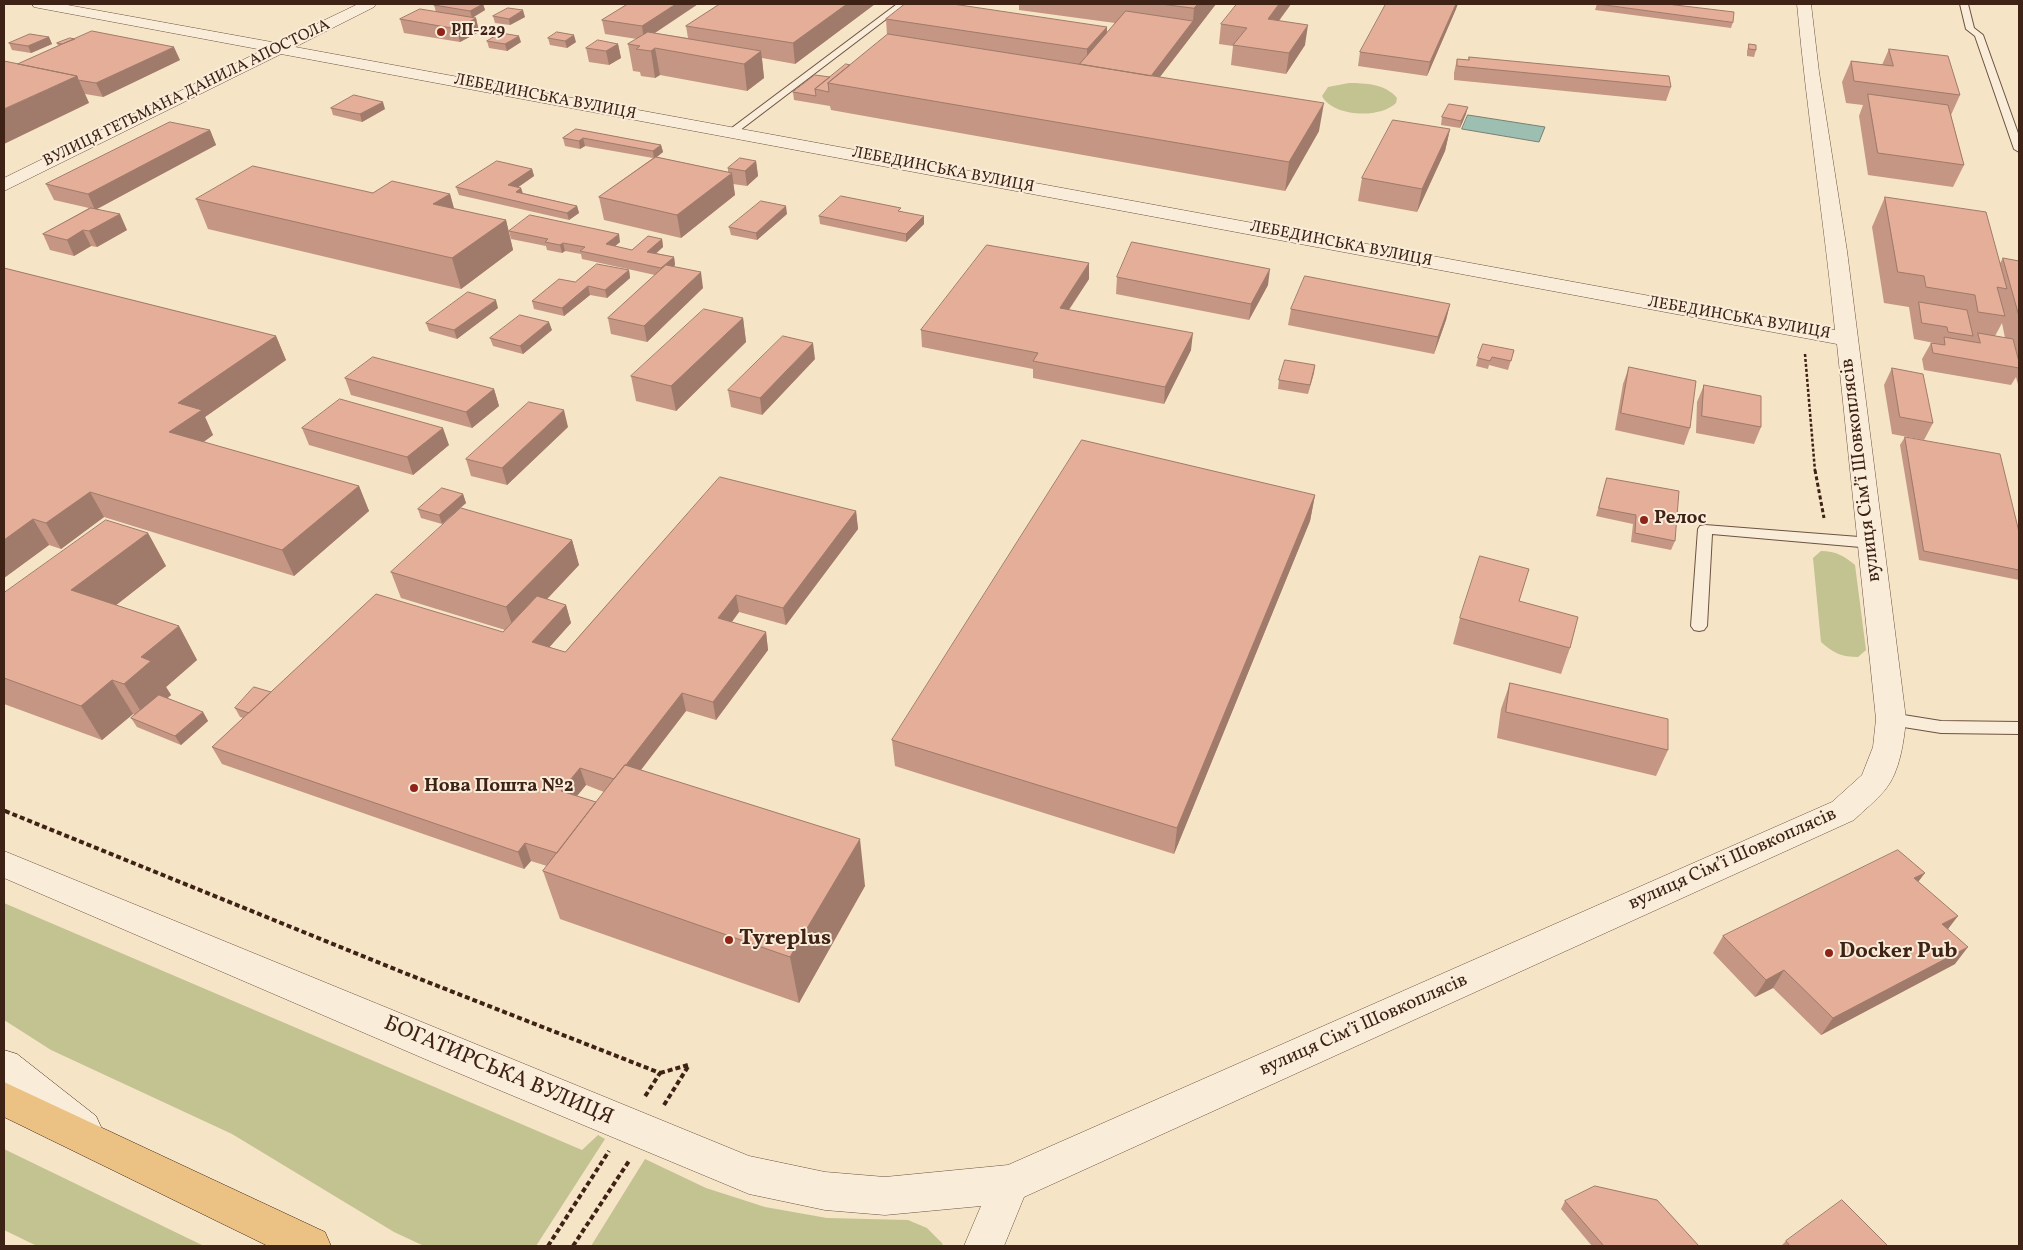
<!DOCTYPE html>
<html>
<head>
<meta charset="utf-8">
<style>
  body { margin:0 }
  #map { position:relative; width:2023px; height:1250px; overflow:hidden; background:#f6e4c6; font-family:Vollkorn,serif }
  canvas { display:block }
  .frame { position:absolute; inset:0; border:5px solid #3e2215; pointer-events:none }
</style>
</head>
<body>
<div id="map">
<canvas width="2023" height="1250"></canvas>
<div class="frame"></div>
</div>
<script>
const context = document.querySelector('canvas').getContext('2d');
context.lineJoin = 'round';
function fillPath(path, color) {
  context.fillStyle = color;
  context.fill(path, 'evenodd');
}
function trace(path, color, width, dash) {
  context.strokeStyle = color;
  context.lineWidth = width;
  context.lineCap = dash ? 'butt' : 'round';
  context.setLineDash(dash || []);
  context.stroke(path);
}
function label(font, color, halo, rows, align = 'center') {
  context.font = font + ' Vollkorn,serif';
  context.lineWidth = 4;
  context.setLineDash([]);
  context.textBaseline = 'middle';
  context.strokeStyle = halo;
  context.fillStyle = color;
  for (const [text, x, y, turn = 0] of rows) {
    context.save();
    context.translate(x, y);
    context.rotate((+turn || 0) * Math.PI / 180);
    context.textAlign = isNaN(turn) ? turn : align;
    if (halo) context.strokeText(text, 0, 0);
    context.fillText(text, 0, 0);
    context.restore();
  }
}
const green = new Path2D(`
  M1349,83C1365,83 1386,84 1397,98L1396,103C1380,119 1333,117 1322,96L1328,87Z
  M1821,551C1836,551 1844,556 1855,565L1866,650L1858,657C1842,657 1833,653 1821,642L1813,558Z
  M4,903L582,1150L598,1135L605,1139L536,1246H424L394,1232L232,1134L51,1050L4,1020Z
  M4,1149L204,1246H37L4,1230Z
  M645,1159L706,1188L765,1207L827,1218L908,1220L927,1228L942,1243L943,1246H591Z`);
const water = new Path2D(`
  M1468,115L1545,127L1539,142L1462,129Z`);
const pathFar2 = new Path2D(`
  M1805,354L1815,471`);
const pathFar1 = new Path2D(`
  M1815,470L1824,518
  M4,810L8,812`);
const path = new Path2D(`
  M5,811L402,972L660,1073L644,1098
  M660,1073L688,1065
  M664,1105L689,1065
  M548,1246L609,1151
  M573,1246L629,1161`);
const service = new Path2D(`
  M897,4H906L735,134H729V130Z
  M1960,4H1968L1974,28L1983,35L2019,136V152L2014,149L1975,36L1966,29Z
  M1705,525L1872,538L1877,540L1879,543L1877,546L1872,548L1712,534L1707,626L1704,630L1699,631L1694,630L1691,626L1698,529L1700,526Z
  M1891,713L1941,721L2019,722V734L1941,733L1891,725L1885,723L1883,719L1885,715Z`);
const minor = new Path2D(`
  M32,4H62L277,43L358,4H376L374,7L295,47L1835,330C1824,221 1807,113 1797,4H1811L1819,72L1847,251L1906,719C1904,741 1900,772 1885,790C1876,801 1864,810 1854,820L1024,1197L1004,1246H964L981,1206L885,1215L825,1210L749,1194L432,1062L4,878V851L749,1156L825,1172L885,1177L1008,1165L1832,802L1862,775L1873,747L1876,719L1837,344L281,54L4,191V178L263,50L39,8L34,7Z`);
const secondary = new Path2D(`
  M4,1050L17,1054L96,1116L102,1129L96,1142L83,1147L70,1142L4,1088Z`);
const primary = new Path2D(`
  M4,1082L325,1232L331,1246H268L4,1117Z`);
const wall = new Path2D(`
  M483,4L485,10L472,18H476L479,32L460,42L404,33L400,19L436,12L434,5Z
  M628,4H698L655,33L688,38L686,26L720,4H875L795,64L762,58L764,78L747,91L660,75L655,78L641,76L640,72L633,71L628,44L637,39L605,34L602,20Z
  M1019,4H1216L1160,77L1319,131L1285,191L831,110L830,106L794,100L793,92L830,77L850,65L887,35L886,19L1107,27V33L1115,23L1019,10Z
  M1291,4L1279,21L1305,45L1286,74L1231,65L1233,46L1219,44L1221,24Z
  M1597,4L1733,22L1731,28L1595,10Z
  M1456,9L1427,76L1358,66L1360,52Z
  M493,16L525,17L510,25L495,23Z
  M49,37L52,44L31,53L12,50L9,43Z
  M548,38L576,42L567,48L550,45Z
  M487,41L521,42L507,51L489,48Z
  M57,43L180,60L103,97L85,94L89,103L18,64L58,46Z
  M618,44L621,58L609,65L589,62L586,48Z
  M1749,44L1756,50L1754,57L1747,56V51Z
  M1889,49L1960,95L1951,115L1964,165L1953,187L1868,175L1859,116L1863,105L1846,103L1842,82L1851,61L1882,65Z
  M1469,57L1671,87L1666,101L1454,80V73L1457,59L1468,60Z
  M331,108L385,109L362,122L333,115Z
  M1466,114L1460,128L1441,125L1442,117Z
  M576,129L661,145L663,152L657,157L728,172V168L756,161L758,176L747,186L733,184L735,195L681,238L604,220L599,197L653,158L585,146L580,149L565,146L563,138Z
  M1450,129L1445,151L1417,212L1358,201L1362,178Z
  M210,130L216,145L97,209L127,230L97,247L91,246L74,256L50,250L43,234L89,208L54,200L46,184Z
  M532,169L534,176L518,187L521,188L523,193L577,206L579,213L569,220L459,195L456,187Z
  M373,193L450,194L454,209L506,220L513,250L461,289L208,229L196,199Z
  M1885,197L2000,263L2003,258L2019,261V388L2016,377L2011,385L1924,370L1922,359L1931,343L1939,344L1914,339L1909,307L1884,303L1872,227ZM2002,323L2005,338L1995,336Z
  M901,211L924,224L906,242L820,224L819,216Z
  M787,214L757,240L731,235L729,227Z
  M509,231L620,242L615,246L632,250L662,239L663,247L656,253L674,257L675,265L674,266L703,288L647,342L611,334L608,318L655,275L582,259L581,254L565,251L562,253L547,250L546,246L511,239Z
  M4,268L276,336L286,360L205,417L213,435L203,442L359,486L369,511L294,576L104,517L61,549L49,545L4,578Z
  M629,270L630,278L607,298L590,295L564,316L534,309L532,301L575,282Z
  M1117,277L1268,285L1249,320L1116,294Z
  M1089,279L1069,310L1191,350L1164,404L1033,378V369L922,347L921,330Z
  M1450,304L1446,320L1434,354L1288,325L1291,309Z
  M498,308L457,339L429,331L426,323Z
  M743,318L746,342L676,411L636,401L631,376Z
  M552,330L523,354L493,346L490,338Z
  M1514,350L1508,370L1489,365L1488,369L1476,366L1478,358Z
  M815,359L762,415L731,407L728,390Z
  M1315,365L1308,394L1278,389L1279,380Z
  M1629,367L1690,428L1684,445L1615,430L1623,384Z
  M1892,368L1933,423L1924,440L1892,434L1884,385Z
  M345,378L494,389L499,406L472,428L351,395Z
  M1704,385L1761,427L1754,444L1696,433L1697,402Z
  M568,427L507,485L471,476L466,459Z
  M302,428L449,445L413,475L309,445Z
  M1905,437L2019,532V580L1919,560L1900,445Z
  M1607,478L1675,541L1671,550L1631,542L1633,524L1596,516Z
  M463,494L466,503L442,524L421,518L418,509Z
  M1315,495L1310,521L1174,854L895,766L892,740Z
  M856,511L858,529L786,625L739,612L732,622L766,632L768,650L716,720L686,711L641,770L865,886L799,1003L560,919L543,871L547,866L531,861L524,869L222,764L212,747L243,718L240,717L235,708L271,692L503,632L505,630L401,598L391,572L572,540L579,565L547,599L566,605L571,623L549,647L565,652ZM586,785L604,792L596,802L577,796Z
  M148,533L166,566L116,605L179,626L197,660L166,687L171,695L167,698L203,712L208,721L181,745L137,727L131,718L135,715L133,714L102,740L4,704V593Z
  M1519,601L1570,648L1561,674L1453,644L1460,618Z
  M1510,683L1668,750L1656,776L1497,738L1501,709Z
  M1918,882L1948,929L1955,964L1821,1035L1773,988L1755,997L1713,953L1723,936Z
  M1565,1201L1699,1246H1592L1561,1209Z
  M1786,1241L1888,1246H1781Z`);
const shadedWall = new Path2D(`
  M483,4L485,10L472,18L470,11Z
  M676,4H698L644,40L642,26Z
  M847,4H875L795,64L793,43Z
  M1198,4H1216L1142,100L1143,86L1193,21L1194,8Z
  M1279,4H1291L1265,39L1268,19Z
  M1456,4H1458L1456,9L1427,76L1430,62Z
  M523,10L525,17L510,25L509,19Z
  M476,18L479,32L460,42L457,29Z
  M1308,25L1305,45L1286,74L1289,53Z
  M1107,27L1106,47L1087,70V49Z
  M574,35L576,42L567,48L565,41Z
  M519,36L521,42L507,51L505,44Z
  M49,37L52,44L31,53L28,46Z
  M618,44L621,58L609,65L606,51Z
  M174,47L180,60L103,97L96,83Z
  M655,48L660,75L655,78L651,51Z
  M761,51L764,78L747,91L744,64Z
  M77,76L89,103L4,144V109Z
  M383,102L385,109L362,122L360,114Z
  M1324,103L1319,131L1285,191L1289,162Z
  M1468,107L1466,114L1460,128L1461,121Z
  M1450,129L1445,151L1417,212L1422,189Z
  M210,130L216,145L95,210L88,194Z
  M583,138L585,146L580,149L579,141Z
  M661,145L663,152L654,159L653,151Z
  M756,161L758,176L747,186L745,171Z
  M532,169L534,176L510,193L508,185Z
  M732,173L735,195L681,238L677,215Z
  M521,188L523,196L516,192Z
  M450,194L458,223L433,204Z
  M577,206L579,213L569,220L567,213Z
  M786,206L787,214L757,240L756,233Z
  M120,214L127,230L97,247L89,231Z
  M924,216V224L906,242V234Z
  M506,220L513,250L461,289L452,258Z
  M83,230L91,246L74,256L67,240Z
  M619,234L620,242L608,252L606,244Z
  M662,239L663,247L649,260L647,252Z
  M563,243L565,251L562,253L560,245Z
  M674,257L675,265L662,276L661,268Z
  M1089,263V279L1059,324L1060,308Z
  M1270,269L1268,285L1249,320L1251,304Z
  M629,270L630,278L607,298L605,290Z
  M701,272L703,288L647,342L644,326Z
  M588,286L590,295L564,316L562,308Z
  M496,300L498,308L457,339L454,330Z
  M1450,304L1446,320L1434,354L1438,337Z
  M743,318L746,342L676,411L671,386Z
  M549,322L552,330L523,354L520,346Z
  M1193,333L1191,350L1164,404L1165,387Z
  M276,336L286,360L205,417L213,435L182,458L169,432L178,403Z
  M813,343L815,359L762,415L760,398Z
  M1315,365L1314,373L1308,394L1310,385Z
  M494,389L499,406L472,428L466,412Z
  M564,410L568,427L507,485L502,468Z
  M443,428L449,445L413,475L407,457Z
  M359,486L369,511L294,576L282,550Z
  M90,492L104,517L61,549L46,523Z
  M463,494L466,503L442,524L439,515Z
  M1315,495L1310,521L1174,854L1177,828Z
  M856,511L858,529L786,625L783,608Z
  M33,519L49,545L4,578V540Z
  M148,533L166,566L92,624L71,590Z
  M572,540L579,565L515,633L506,607Z
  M736,595L739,612L721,636L718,618Z
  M566,605L571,623L538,660L532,642Z
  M179,626L197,660L166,687L171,695L145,718L124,684L141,657Z
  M766,632L768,650L716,720L713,702Z
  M112,680L133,714L102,740L81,706Z
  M682,693L686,711L620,797L615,779Z
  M203,712L208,721L181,745L175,736Z
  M580,768L586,785L567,808L561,791Z
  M860,839L865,886L799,1003L790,957Z
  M525,843L531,861L524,869L518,852Z
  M1925,873L1912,890L1914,878Z
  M1958,916L1945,933L1942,924Z
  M1968,947L1955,964L1821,1035L1833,1018Z
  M1784,970L1773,988L1755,997L1766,980Z`);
const building = new Path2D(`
  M437,4H483L470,11L434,5Z
  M628,4H676L642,26L602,20Z
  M720,4H847L793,43L686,26Z
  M905,4H953L1107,27L1087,49L886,19Z
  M1161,4H1198L1194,8Z
  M1237,4H1279L1268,19L1308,25L1289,53L1233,45L1247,28L1221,24Z
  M1386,4H1456L1430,62L1360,52Z
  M1598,4H1667L1734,12L1733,22Z
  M508,8L523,10L509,19L493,16Z
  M420,9L476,18L457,29L400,19Z
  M1126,11L1193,21L1151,76L1080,64Z
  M92,31L174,47L96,83L78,80L77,76L18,64Z
  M557,32L574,35L565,41L548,38Z
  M648,32L761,51L744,64L655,48L651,51L636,49L640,46L628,44Z
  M501,33L519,36L505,44L487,41Z
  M30,34L49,37L28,46L9,43Z
  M888,34L1324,103L1289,162L828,83Z
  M70,38L75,39L62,44L57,43Z
  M598,40L618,44L606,51L586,48Z
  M1749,44L1756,45V50L1749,49Z
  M1889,49L1948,56L1960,95L1854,81L1851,61L1893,66Z
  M1469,57L1669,76L1671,87L1457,66V59L1469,60Z
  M4,61L77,76L4,109Z
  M846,64L850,65L828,83L829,92L815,89Z
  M815,75L830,77L815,89L816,96L793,92Z
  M1868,94L1948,105L1964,165L1878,153Z
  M354,95L383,102L360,114L331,108Z
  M1449,104L1468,107L1461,121L1442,117Z
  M1393,120L1450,129L1422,189L1362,178Z
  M170,122L210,130L88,194L46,184Z
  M576,129L661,145L653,151L583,138L579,141L563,138Z
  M656,157L732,173L677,215L599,197Z
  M740,158L756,161L745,171L728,168Z
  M497,161L532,169L508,185L521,188L516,192L577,206L567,213L456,187Z
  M253,166L373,193L392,181L450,194L433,204L506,220L452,258L196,199Z
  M841,196L901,208L898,211L924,216L906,234L819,216Z
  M1885,197L1986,212L2007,289L1997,287L2005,316L1978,312L1975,295L1926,287L1924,276L1898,272Z
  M761,201L786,206L756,233L729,227Z
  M91,208L120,214L89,231L83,230L67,240L43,234Z
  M530,215L619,234L606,244L632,250L648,236L662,239L647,252L674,257L661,268L580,251L585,247L563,243L560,245L545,242L548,239L509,231Z
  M1132,242L1270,269L1251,304L1117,277Z
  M987,245L1089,263L1060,308L1193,333L1165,387L1033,361L1038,353L921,330Z
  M2003,258L2019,261V316Z
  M597,264L629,270L605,290L588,286L562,308L532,301L559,279L575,282Z
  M666,265L701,272L644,326L608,318Z
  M4,268L276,336L178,403L202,410L169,432L359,486L282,550L90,492L46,523L33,519L4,540Z
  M1305,276L1450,304L1438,337L1291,309Z
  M468,292L496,300L454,330L426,323Z
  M1919,302L1967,310L1973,336L1948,332L1947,327L1922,323Z
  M704,309L743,318L671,386L631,376Z
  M520,315L549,322L520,346L490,338Z
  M1978,333L2013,339L2019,362V368L1933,353L1931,343L1945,345L1944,337L1980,343Z
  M783,336L813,343L760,398L728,390Z
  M1483,344L1514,350L1511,361L1492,357L1490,361L1478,358Z
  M373,357L494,389L466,412L345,378Z
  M1285,360L1315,365L1310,385L1279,380Z
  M1629,367L1696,381L1690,428L1621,413Z
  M1892,368L1923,374L1933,423L1900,417Z
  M1704,385L1761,396V427L1702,416Z
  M340,399L443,428L407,457L302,428Z
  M529,402L564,410L502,468L466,459Z
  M1905,437L2000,454L2019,532V570L1924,551Z
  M1082,440L1315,495L1177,828L892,740Z
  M720,477L856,511L783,608L736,595L718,618L766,632L713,702L682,693L626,765H625L614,779L580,768L561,791L596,802L557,853L525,843L518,852L212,747L376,594L503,632L537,596L566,605L532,642L565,652Z
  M1607,478L1679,491L1675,541L1635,533L1636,515L1599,508Z
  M442,488L463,494L439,515L418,509Z
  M461,508L572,540L506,607L391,572Z
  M106,520L148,533L71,590L179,626L141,657L151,661L124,684L112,680L81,706L4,678V593Z
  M1480,556L1529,569L1519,601L1578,617L1570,648L1460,618Z
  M1510,683L1668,719V750L1506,712Z
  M254,687L271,692L249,713L235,708Z
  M159,695L203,712L175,736L131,718Z
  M625,765L860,839L790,957L543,871Z
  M1898,850L1925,873L1914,878L1958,916L1942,924L1968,947L1833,1018L1784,970L1766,980L1723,936Z
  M1595,1186L1657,1200L1699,1246H1604L1565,1201Z
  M1842,1200L1888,1246H1790L1786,1241Z`);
const markers = [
  [441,32,5,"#8f2418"],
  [1644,520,5,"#8f2418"],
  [414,788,5,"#8f2418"],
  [729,940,5,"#8f2418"],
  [1829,953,5,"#8f2418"]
];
const farPoinames = [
  ["РП-229",451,32]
];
const farStreetnames = [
  ["ВУЛИЦЯ ГЕТЬМАНА ДАНИЛА АПОСТОЛА",187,94,-26],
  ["ЛЕБЕДИНСЬКА ВУЛИЦЯ",545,98,11],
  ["ЛЕБЕДИНСЬКА ВУЛИЦЯ",943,171,11],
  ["ЛЕБЕДИНСЬКА ВУЛИЦЯ",1341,245,11],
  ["ЛЕБЕДИНСЬКА ВУЛИЦЯ",1739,319,10]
];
const streetNames = [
  ["вулиця Сімʼї Шовкоплясів",1862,470,-97],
  ["вулиця Сімʼї Шовкоплясів",1733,860,-24],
  ["вулиця Сімʼї Шовкоплясів",1364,1026,-24]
];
const poiNames = [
  ["Релос",1654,520],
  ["Нова Пошта №2",424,788]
];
const nearPoinames = [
  ["Tyreplus",739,940],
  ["Docker Pub",1839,953]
];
const nearStreetnames = [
  ["БОГАТИРСЬКА ВУЛИЦЯ",498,1072,23]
];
fillPath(green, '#c3c291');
fillPath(water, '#9dbfb2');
trace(water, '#778073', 1);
trace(service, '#6c5241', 2);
trace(minor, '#6c5241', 1);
trace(secondary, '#3e2215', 1);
trace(primary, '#3e2215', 1);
trace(pathFar2, '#3e2215', 2.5, [3, 2]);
trace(pathFar1, '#3e2215', 3, [4, 2.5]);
trace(path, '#3e2215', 4, [5, 3]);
fillPath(service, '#f9edda');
fillPath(minor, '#f9edda');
fillPath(secondary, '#f9edda');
fillPath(primary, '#ebc283');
fillPath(wall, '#c49683');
fillPath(shadedWall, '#a07a6a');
fillPath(building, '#e4ae98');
trace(building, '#a07a6a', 1);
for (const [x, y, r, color] of markers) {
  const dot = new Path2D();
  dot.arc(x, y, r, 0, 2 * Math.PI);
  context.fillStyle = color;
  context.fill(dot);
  trace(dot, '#f9edda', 2);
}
label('bold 16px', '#3e2215', '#f9edda', farPoinames, 'left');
label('16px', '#3e2215', '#f9edda', farStreetnames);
label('19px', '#3e2215', '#f9edda', streetNames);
label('bold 19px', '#3e2215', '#f9edda', poiNames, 'left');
label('bold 22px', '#3e2215', '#f9edda', nearPoinames, 'left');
label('22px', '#3e2215', '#f9edda', nearStreetnames);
</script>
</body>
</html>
